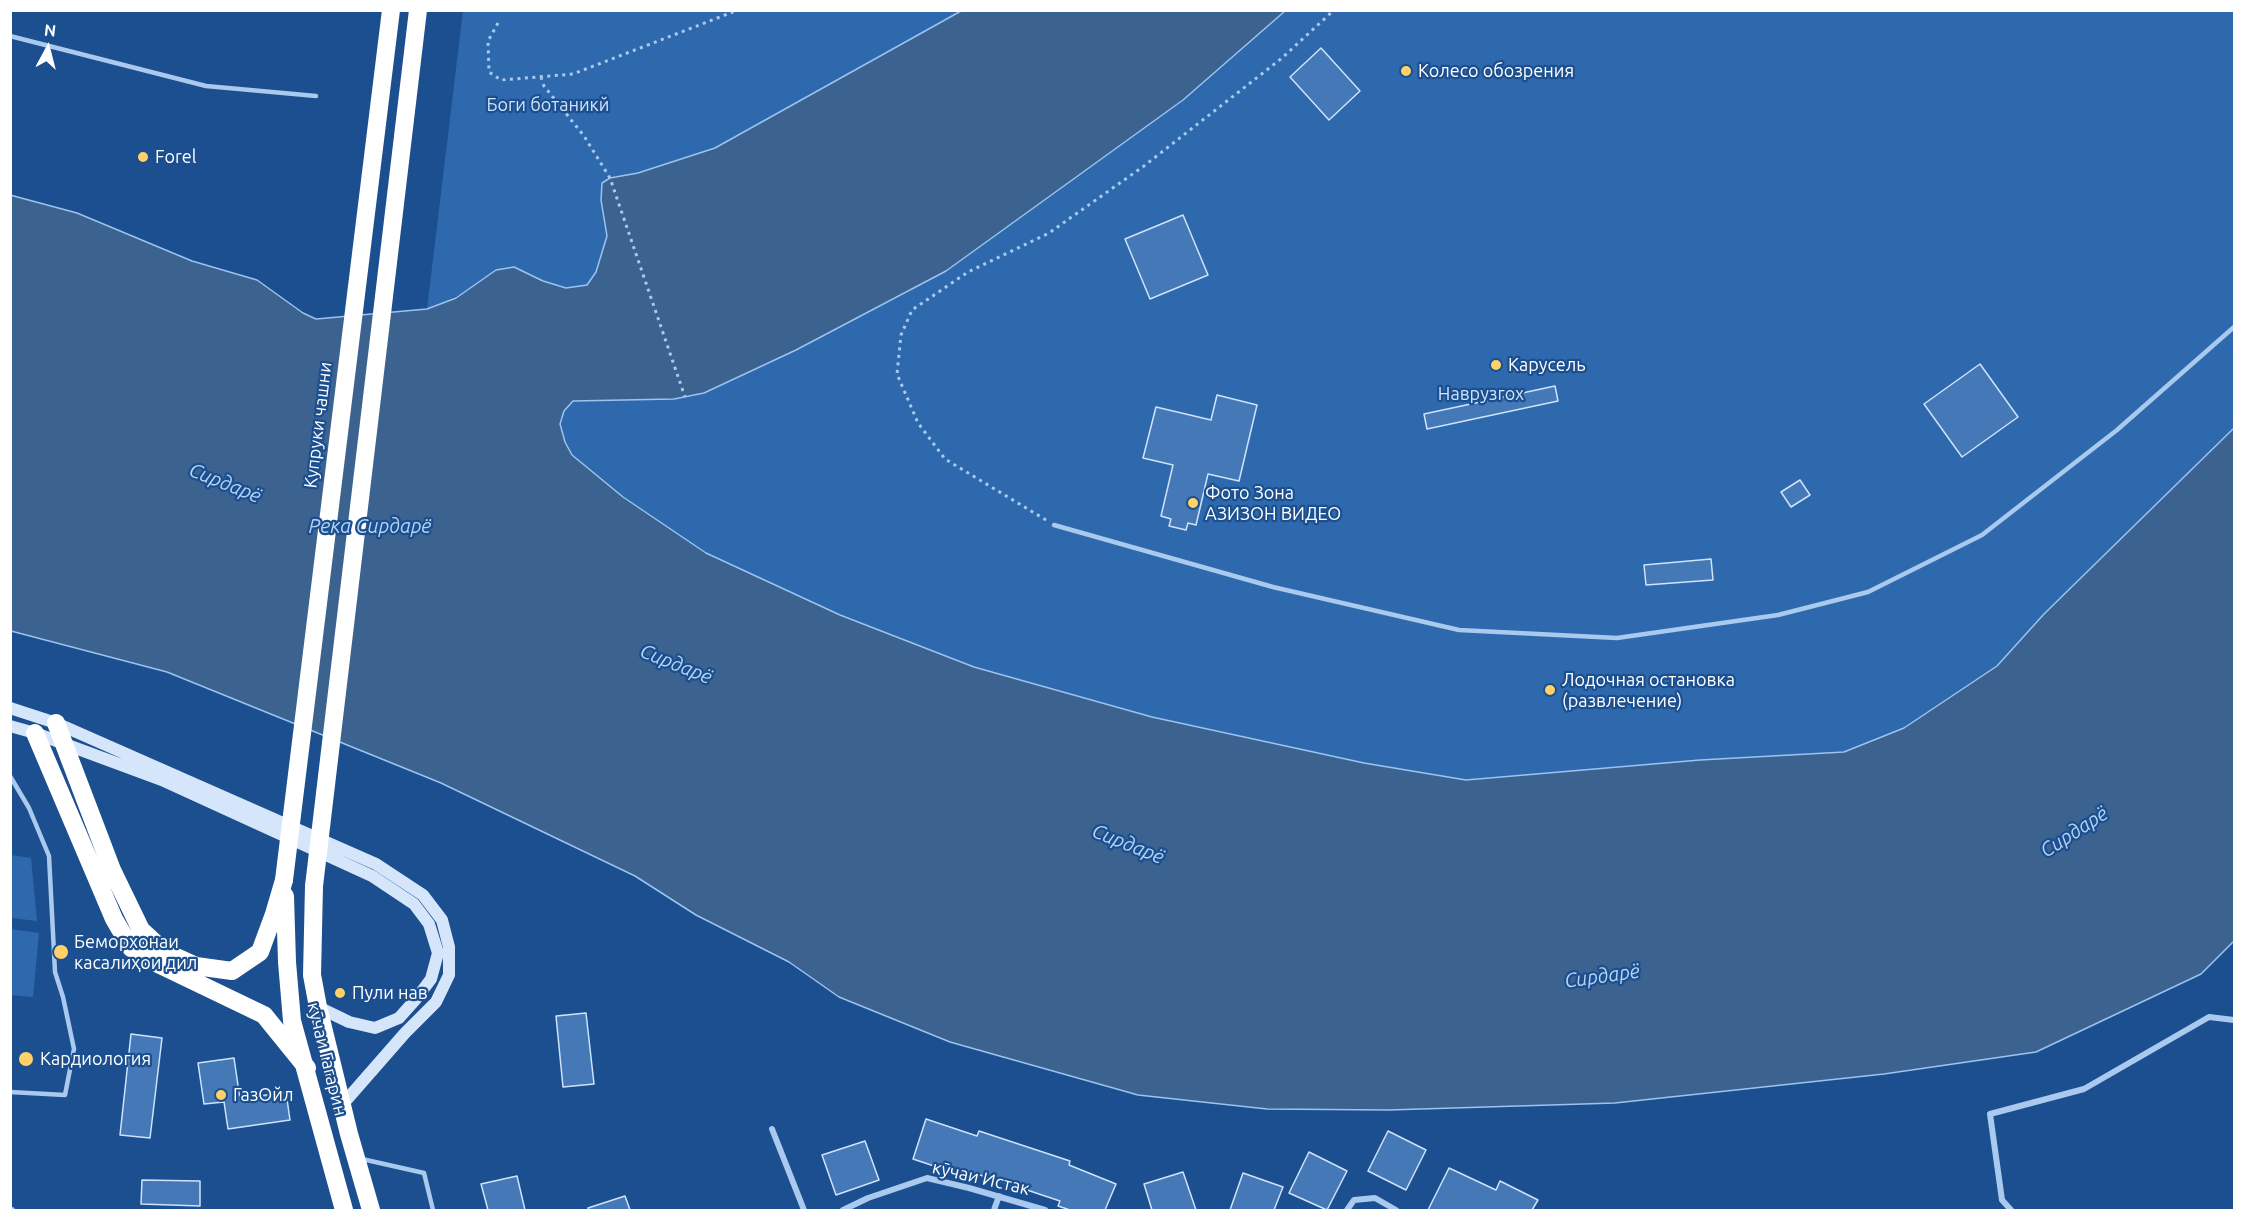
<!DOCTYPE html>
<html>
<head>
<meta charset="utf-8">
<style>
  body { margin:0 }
  #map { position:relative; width:2245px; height:1221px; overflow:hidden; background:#1b4f8f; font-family:Ubuntu,sans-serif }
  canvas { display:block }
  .frame { position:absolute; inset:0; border:12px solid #fff; pointer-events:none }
  .north { position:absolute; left:18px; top:18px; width:60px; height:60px; -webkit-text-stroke:4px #1b4f8f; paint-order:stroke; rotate:7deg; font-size:16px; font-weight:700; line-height:24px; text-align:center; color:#fff }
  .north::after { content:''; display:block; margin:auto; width:21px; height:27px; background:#fff; clip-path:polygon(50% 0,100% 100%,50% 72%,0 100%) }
</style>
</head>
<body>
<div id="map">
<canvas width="2245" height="1221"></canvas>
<div class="frame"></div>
<div class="north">N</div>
</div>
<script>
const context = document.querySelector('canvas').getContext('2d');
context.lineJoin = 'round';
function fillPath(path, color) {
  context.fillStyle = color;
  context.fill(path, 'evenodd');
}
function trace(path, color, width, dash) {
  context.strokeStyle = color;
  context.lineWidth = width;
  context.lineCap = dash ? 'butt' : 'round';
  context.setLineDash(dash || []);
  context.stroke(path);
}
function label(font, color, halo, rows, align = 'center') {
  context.font = font + ' Ubuntu,sans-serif';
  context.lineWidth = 4.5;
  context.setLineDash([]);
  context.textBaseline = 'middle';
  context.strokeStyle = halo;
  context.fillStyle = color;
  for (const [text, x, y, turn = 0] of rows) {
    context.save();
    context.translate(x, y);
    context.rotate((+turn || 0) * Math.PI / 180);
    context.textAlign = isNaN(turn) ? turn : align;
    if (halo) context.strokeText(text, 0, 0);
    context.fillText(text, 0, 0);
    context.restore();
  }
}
const green = new Path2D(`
  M463,11H961L715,148L638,173L610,178L601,200L607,236L596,272L587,285L566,288L543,281L514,267C485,281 457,298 427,309Z
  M1285,11H2234V428L2044,614L1997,666L1904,728L1844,752L1700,760L1466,780L1364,763L1152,717L974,667L840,615L706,553L623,497L572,456L565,442L560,424L564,411L573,401L674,399L704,393L796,350L910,291L1183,100Z
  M11,855L31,858L37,921L11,918Z
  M11,929L39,933L33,997L11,995Z`);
const water = new Path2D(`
  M961,11H1285L1183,100L946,271L796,350L704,393L674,399L573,401L564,411L560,424L565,442L572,455L623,497L706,553L840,615L974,667L1152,717L1364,763L1466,780L1700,760L1844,752L1904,728L1997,666L2044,614L2234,428V941L2201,974L2036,1052L1884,1074L1615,1103L1389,1110L1267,1109L1138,1095L950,1042L839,997L789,962L696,915L635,876L441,783L167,672L11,631L10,195L77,213L192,261L257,280L303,313L316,319L427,309L456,298L496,270L514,267L543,281L566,288L587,285L596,272L607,236L601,200L602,183L610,178L638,173L715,148Z`);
const building = new Path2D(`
  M1321,48L1360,91L1329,120L1290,77Z
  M1183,215L1208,275L1150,299L1125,239Z
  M1980,364L2018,417L1962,457L1924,404Z
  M1555,386L1558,401L1427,429L1424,414Z
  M1217,395L1257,405L1239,481L1208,474L1196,525L1188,523L1186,530L1169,526L1171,519L1161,516L1173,465L1143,458L1156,407L1211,420Z
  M1800,480L1810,495L1791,507L1781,492Z
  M1711,559L1713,580L1646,585L1644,565Z
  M586,1013L594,1084L563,1087L556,1016Z
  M131,1034L162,1038L150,1138L120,1135Z
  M234,1058L240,1099L286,1092L290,1120L228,1129L224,1102L204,1104L198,1063Z
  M926,1119L977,1136L979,1131L1070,1161L1069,1165L1116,1184L1105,1210H1070L1058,1206L1060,1201L1009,1184L957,1168L955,1173L913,1159Z
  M1388,1131L1426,1150L1406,1190L1368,1171Z
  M865,1141L879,1180L836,1195L822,1155Z
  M1309,1152L1347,1171L1327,1210L1289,1193Z
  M1449,1168L1496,1190L1500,1181L1538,1200L1532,1210H1428Z
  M1183,1172L1196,1210H1152L1144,1184Z
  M1243,1173L1283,1187L1274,1210H1230Z
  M517,1176L525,1210H488L481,1184Z
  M142,1180L200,1181V1206L141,1204Z
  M625,1196L630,1210H589L588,1208Z`);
const path = new Path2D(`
  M498,23L488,41L489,72L501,80L573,74L738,10
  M541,77L544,86L584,136L610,178L685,397
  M1046,520L945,459L918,423L897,374L901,335L912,310L968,272L1049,233L1144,166L1282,58L1334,10`);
const lane = new Path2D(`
  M10,36L206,86L316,96
  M1054,525L1273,587L1459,630L1617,638L1778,615L1868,592L1982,535L2117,430L2234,327
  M10,776L29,808L49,856L55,972L63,997L74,1049L65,1095L10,1092
  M362,1159L424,1173L433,1210`);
const street = new Path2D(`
  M772,1129L804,1210
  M10,1210H12
  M843,1210L868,1198L927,1178L969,1188L1045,1210
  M994,1210L999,1196
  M1347,1210L1354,1200L1375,1198L1396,1210
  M2011,1210L2002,1200L1990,1114L2084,1089L2209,1017L2234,1020`);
const secondary = new Path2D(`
  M10,708L56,723L376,864L423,895L442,920L449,947V975L436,1002L405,1033L342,1105
  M10,726L35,733L162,780L372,876L414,904L429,924L438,953L431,979L416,999L399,1018L375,1028L349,1022L318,1007`);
const highway = new Path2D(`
  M56,723L112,870L141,930L165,952L196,966L232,971L260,952L274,914L284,880
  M35,733L114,919L131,948L160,965L264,1015L307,1068
  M314,886L312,975L318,1007L349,1134L371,1210
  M285,896L287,962L292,1021L344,1210`);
const highwayBridge = new Path2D(`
  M284,880L391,10
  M314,886L418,10`);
const markers = [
  [1406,71,6,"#ffd166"],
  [143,157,6,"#ffd166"],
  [1496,365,6,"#ffd166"],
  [1193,503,6,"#ffd166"],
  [1550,690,6,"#ffd166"],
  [61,952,8,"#ffd166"],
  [340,993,6,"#ffd166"],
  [26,1059,8,"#ffd166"],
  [221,1095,6,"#ffd166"]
];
const poiNames = [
  ["Колесо обозрения",1418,71],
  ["Forel",155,157],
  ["Карусель",1508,365],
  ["Фото Зона",1205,493],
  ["АЗИЗОН ВИДЕО",1205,514],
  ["Лодочная остановка",1562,680],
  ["(развлечение)",1562,701],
  ["Беморхонаи",74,942],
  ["касалиҳои дил",74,963],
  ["Пули нав",352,993],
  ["Кардиология",40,1059],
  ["ГазОйл",233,1095]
];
const parkNames = [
  ["Боги ботаникй",548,105],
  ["Наврузгох",1481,394]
];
const streetNames = [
  ["Купруки чашни",318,425,-83],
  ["кӯчаи Гагарин",327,1059,76],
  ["кӯчаи Истак",981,1178,13]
];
const waterNames = [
  ["Сирдарё",225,483,22],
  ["Река Сирдарё",370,526],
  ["Сирдарё",676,664,22],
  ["Сирдарё",2074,832,-33],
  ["Сирдарё",1128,844,22],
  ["Сирдарё",1602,976,-8]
];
fillPath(green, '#2e69ad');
fillPath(water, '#3c6290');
trace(water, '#9cc4f0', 1.5);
fillPath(building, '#4478b7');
trace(building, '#cfe3fa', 1.5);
trace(path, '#a9c9ee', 3, [3, 4.5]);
trace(lane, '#a9c9ee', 4.5);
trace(street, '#a9c9ee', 6);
trace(secondary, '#d6e6fa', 12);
trace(highway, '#fff', 18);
trace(highwayBridge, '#fff', 18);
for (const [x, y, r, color] of markers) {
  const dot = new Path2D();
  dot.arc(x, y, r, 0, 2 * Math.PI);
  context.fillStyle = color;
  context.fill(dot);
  trace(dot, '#1b4f8f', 2);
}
label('18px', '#fff', '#1b4f8f', poiNames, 'left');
label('18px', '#cfe3fa', '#1b4f8f', parkNames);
label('18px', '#fff', '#1b4f8f', streetNames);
label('italic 20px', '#b5d3f5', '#1b4f8f', waterNames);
</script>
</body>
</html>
